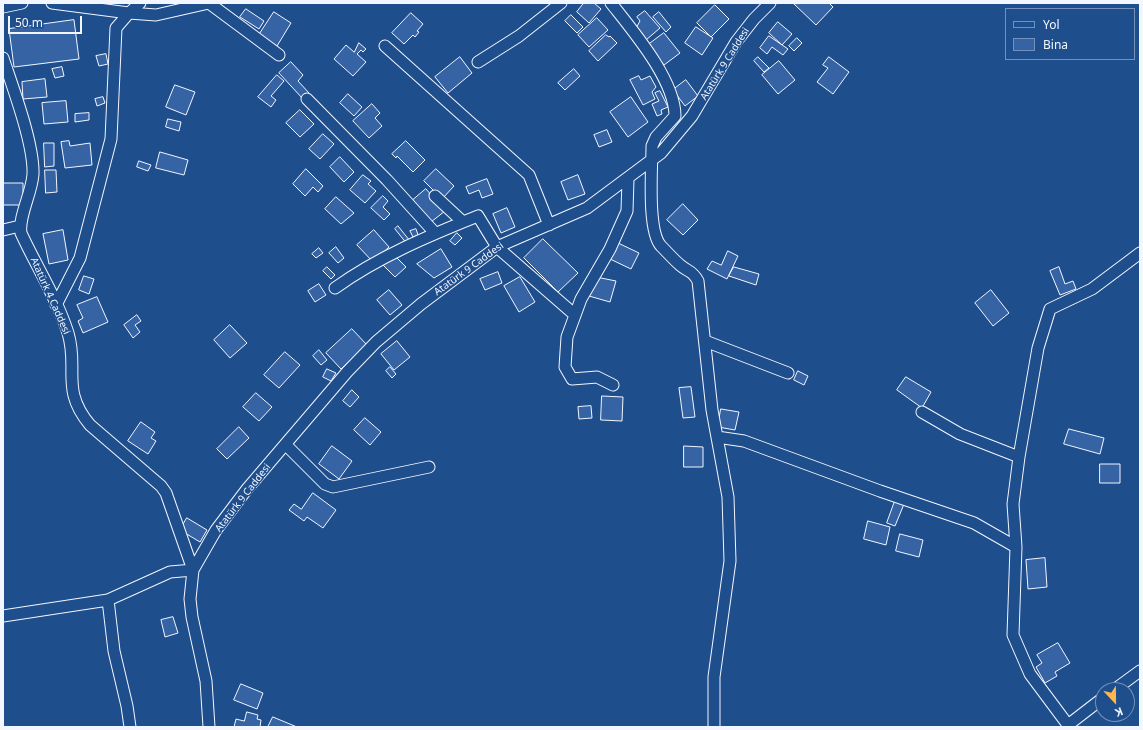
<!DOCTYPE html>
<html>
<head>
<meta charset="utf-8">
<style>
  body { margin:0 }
  #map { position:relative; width:1143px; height:730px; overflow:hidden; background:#1f4e8c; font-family:"Noto Sans",sans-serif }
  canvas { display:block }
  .frame { position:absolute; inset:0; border:4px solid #f2f6ff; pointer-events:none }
  .legend { position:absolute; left:1005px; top:8px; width:130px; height:52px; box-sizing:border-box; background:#1f4e8c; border:1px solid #7391ba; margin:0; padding:5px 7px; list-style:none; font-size:12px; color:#f2f6ff }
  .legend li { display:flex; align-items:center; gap:8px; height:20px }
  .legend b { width:20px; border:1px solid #7391ba }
  .north { position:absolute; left:1095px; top:682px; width:40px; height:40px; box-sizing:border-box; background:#1f4e8c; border:1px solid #7391ba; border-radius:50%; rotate:158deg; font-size:11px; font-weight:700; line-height:16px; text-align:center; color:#f2f6ff }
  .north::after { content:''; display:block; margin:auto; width:14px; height:18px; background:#ffb74d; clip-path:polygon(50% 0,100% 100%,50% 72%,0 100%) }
  .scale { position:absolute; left:8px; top:16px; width:74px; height:18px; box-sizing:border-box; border:2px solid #f2f6ff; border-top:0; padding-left:5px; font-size:12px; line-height:14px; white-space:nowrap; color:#f2f6ff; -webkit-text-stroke:3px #1f4e8c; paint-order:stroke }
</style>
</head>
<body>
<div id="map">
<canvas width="1143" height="730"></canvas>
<div class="frame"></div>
<ul class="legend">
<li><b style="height:5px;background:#1f4e8c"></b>Yol</li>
<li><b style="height:11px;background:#3563a3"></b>Bina</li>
</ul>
<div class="north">K</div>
<div class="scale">50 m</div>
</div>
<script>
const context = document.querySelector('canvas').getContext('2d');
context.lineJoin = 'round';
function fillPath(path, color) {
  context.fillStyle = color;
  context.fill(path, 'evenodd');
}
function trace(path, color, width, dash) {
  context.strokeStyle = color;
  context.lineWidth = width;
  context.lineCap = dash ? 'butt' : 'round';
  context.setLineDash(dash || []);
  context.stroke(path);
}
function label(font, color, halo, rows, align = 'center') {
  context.font = font + ' "Noto Sans",sans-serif';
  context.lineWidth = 3;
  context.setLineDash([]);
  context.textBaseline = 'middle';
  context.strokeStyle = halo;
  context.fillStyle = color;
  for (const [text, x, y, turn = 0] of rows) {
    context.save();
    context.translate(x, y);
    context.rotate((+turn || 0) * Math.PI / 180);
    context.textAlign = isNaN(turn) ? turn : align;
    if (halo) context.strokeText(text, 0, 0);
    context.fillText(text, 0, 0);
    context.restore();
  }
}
const building = new Path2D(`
  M584,3H594L601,9L589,23L577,12Z
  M829,3L833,7L816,25L794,4Z
  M715,5L729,19L711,37L697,23Z
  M246,9L264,21L259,29L240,17Z
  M645,11L660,28L646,40L636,28L640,21L637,17Z
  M274,12L291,23L277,46L259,35Z
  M659,12L671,27L666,32L653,17Z
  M411,13L423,24L417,31L419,32L415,37L413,35L404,44L392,33Z
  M571,15L583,27L577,33L565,21Z
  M597,18L608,30L589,47L578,35Z
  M74,20L79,59L14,67L9,29Z
  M778,22L792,34L782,45L769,33Z
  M696,27L713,38L702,55L685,43Z
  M664,33L680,53L664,65L648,45Z
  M606,35L609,37L610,36L617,43L598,61L589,51Z
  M769,36L788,49L783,55L772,47L767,54L760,48Z
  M797,38L802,43L794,51L789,46Z
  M359,43L366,49L363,52L361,50L357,54L366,62L353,76L334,59L346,45L354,52Z
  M106,54L108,64L99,66L96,56Z
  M460,57L472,73L448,93L435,77Z
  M758,57L769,68L764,72L754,61Z
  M829,57L849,72L833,94L817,82L828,68L823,65Z
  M779,61L795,80L778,94L762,75Z
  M291,62L303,75L298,81L309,93L303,99L279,73Z
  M62,67L64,76L55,78L52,69Z
  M574,69L580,76L565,90L558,83Z
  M277,75L284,81L271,96L276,100L271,107L258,97Z
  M639,76L641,80L650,76L656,87L652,92L655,99L643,105L630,80Z
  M45,79L47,97L23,99L22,82Z
  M686,80L698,96L685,106L673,90Z
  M175,85L195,92L186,115L166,107Z
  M660,91L668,107L661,110L662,114L657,116L652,104L659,101L655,93Z
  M348,94L362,107L354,116L340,103Z
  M103,97L105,103L97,106L95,99Z
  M631,97L648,122L628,137L610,112Z
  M66,101L68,122L44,124L42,103Z
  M372,104L380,113L375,118L382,126L369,138L353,121Z
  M300,110L314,124L300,137L286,123Z
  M89,113V120L75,122V114Z
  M168,119L181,122L179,131L166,127Z
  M607,130L612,142L599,147L594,135Z
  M323,134L334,144L320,159L309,149Z
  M69,141L70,146L90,143L92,165L65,168L61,142Z
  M406,141L425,160L413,172L397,156L396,158L392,154Z
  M44,143H54V166L45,167Z
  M160,152L188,160L184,175L156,168Z
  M340,157L354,172L344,182L330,167Z
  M139,161L151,165L148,171L137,167Z
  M306,169L323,186L318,192L313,187L305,196L293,184Z
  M436,169L454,186L442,199L424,181Z
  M45,170H56L57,192L46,193Z
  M363,175L371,181L368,184L376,191L365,203L350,190Z
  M578,175L585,194L568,200L561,182Z
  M487,179L493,194L482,198L479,190L469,194L466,187Z
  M3,183H23V205H3Z
  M426,189L445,211L431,222L413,200Z
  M383,196L388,201L383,207L390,214L384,220L371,208Z
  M336,197L354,213L341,224L325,209Z
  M683,204L698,220L683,235L667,220Z
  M507,208L515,227L501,233L493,214Z
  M398,226L410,241L407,244L395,229Z
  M416,229L418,235L413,237L410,231Z
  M63,230L68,260L49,264L43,234Z
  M374,230L389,247L373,262L357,245Z
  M457,233L462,238L455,245L450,241Z
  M543,239L578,273L558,292L524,258Z
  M618,243L639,253L631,269L610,259Z
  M336,247L344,258L338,263L329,253Z
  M319,248L323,253L316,258L312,254Z
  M441,249L452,267L434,278L417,264Z
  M728,251L738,256L727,279L707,269L712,261L721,265Z
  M393,254L406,267L395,277L382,264Z
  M327,267L335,275L331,279L323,271Z
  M734,267L759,274L756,285L729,276Z
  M1059,267L1065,284L1073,281L1076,289L1060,295L1050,271Z
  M498,272L502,283L485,290L480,279Z
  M84,276L94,279L89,294L79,290Z
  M520,277L535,302L519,312L504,286Z
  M596,277L616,281L610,302L589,296Z
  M319,284L326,295L315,302L308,291Z
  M389,290L402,305L390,315L377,300Z
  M991,290L1009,313L993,326L975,303Z
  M97,297L108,322L83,333L78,321L83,318L77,305Z
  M137,315L141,321L135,325L140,332L133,338L124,325Z
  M230,325L247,343L230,358L214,340Z
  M352,329L367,345L341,369L326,353Z
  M397,341L410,357L394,370L381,354Z
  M319,350L327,360L321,365L313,356Z
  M285,352L300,365L279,388L264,375Z
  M390,367L396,374L392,378L386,371Z
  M327,369L336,373L331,381L323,377Z
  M798,371L808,376L804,385L794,380Z
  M906,377L931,392L922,408L897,390Z
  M691,387L695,417L683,418L679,388Z
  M352,390L359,397L350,407L343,401Z
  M256,393L272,407L259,421L243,407Z
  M602,396L623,397L622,421L601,420Z
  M591,406L592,418L579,419L578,407Z
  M721,409L739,412L735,430L718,427Z
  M365,418L381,432L370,445L354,430Z
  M141,422L155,432L151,438L156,441L148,454L128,441Z
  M239,427L249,438L227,459L217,449Z
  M1069,429L1104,438L1100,454L1064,444Z
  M332,446L352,461L339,479L319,464Z
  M684,446L703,447V467H684Z
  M1100,464H1120V483H1100Z
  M313,493L336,510L323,528L307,517L304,521L289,510L294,504L301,509Z
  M895,501L904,504L895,526L887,523Z
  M187,518L207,530L200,542L180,530Z
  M868,521L890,527L886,545L864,539Z
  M900,534L923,540L919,557L896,551Z
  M1045,558L1047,587L1028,589L1026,560Z
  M173,617L178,633L165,637L161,620Z
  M1058,643L1070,663L1055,672L1057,676L1045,683L1036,667L1042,663L1037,655Z
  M241,684L263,693L257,709L234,700Z
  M247,712L258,715L257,719L261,720L260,727H234L236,719L244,721Z
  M273,717L297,727H268Z`);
const minor = new Path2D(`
  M52,3L129,13
  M140,3L129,13L156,15L209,3L279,55
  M611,3C633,31 675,80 675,116L656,137L652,146C652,168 647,231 661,246C667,252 673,259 680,265C688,272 692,270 698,281L712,410L728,497L730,561L714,677V727
  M3,7L22,3
  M385,46L529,175L549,225
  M3,58C13,88 34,144 33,174C32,193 18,217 21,233C36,266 57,298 68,333C79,369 60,389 90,425L161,486L166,493L193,570
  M478,62L519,36L561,3
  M307,99L387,180L435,233
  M435,196L463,222
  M3,230L20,226
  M335,288C378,257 428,236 478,216L497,247L575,315
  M56,305L80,258L111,139L116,28L129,13
  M705,341L788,373
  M613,385L597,377L572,379L565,367L567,337L581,299L610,249L627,211L628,179
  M922,412L960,434L1019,457
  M717,437L744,441L880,491L974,523L1016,547
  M286,445L325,484L333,487L429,467
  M108,600L114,651L127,706L130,727
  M3,616L108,600L170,572L193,570
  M1114,690L1140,671
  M1068,725L1030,674L1013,635L1016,547L1013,504L1019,457L1038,348L1050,309L1092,289L1140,253
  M209,727L206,681L192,617L190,599L193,570L216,530L247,489L347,372L376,342L421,304L497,247L587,208L661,153L692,116L736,42L754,19L770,3
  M1070,727L1068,725L1103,698`);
const streetNames = [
  ["Atatürk 9 Caddesi",725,64,-58],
  ["Atatürk 9 Caddesi",469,269,-36],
  ["Atatürk 4 Caddesi",50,296,66],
  ["Atatürk 9 Caddesi",243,498,-52]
];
fillPath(building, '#3563a3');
trace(building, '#f2f6ff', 1);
trace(minor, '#f2f6ff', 13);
trace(minor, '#1f4e8c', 11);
label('10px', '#f2f6ff', '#1f4e8c', streetNames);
</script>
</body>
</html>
